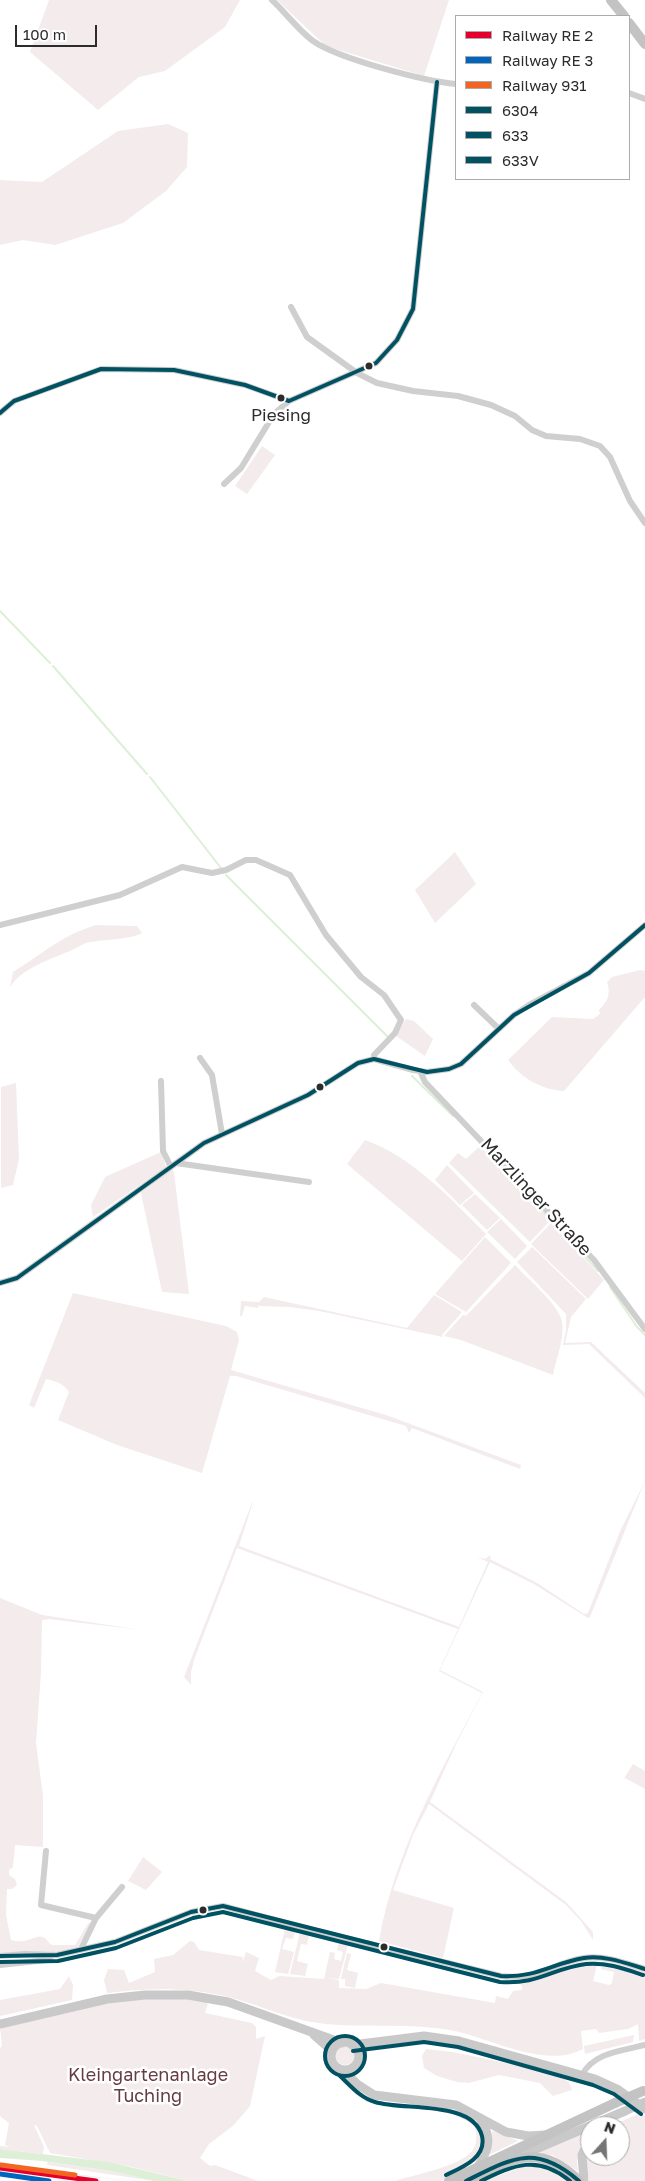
<!DOCTYPE html>
<html>
<head>
<meta charset="utf-8">
<style>
  body { margin:0 }
  #map { position:relative; width:645px; height:2181px; overflow:hidden; background:#fff; font-family:"Golos Text",sans-serif }
  canvas { display:block }
  .legend { position:absolute; left:455px; top:15px; width:175px; height:165px; box-sizing:border-box; background:#fff; border:1px solid #ababab; margin:0; padding:6px 9px; list-style:none; font-size:15px; color:#2c2c2c }
  .legend li { display:flex; align-items:center; gap:10px; height:25px }
  .legend b { width:25px; border:1px solid #ababab }
  .north { position:absolute; left:580px; top:2116px; width:50px; height:50px; box-sizing:border-box; background:#fff; border:1px solid #ababab; border-radius:50%; rotate:20deg; font-size:14px; font-weight:700; line-height:20px; text-align:center; color:#2c2c2c }
  .north::after { content:''; display:block; margin:auto; width:18px; height:22px; background:#767676; clip-path:polygon(50% 0,100% 100%,50% 72%,0 100%) }
  .scale { position:absolute; left:15px; top:25px; width:82px; height:22px; box-sizing:border-box; border:2px solid #2c2c2c; border-top:0; padding-left:6px; font-size:15px; line-height:18px; white-space:nowrap; color:#2c2c2c; -webkit-text-stroke:4px #fff; paint-order:stroke }
</style>
</head>
<body>
<div id="map">
<canvas width="645" height="2181"></canvas>
<ul class="legend">
<li><b style="height:6px;background:#e4002b"></b>Railway RE 2</li>
<li><b style="height:6px;background:#0065bd"></b>Railway RE 3</li>
<li><b style="height:6px;background:#f26522"></b>Railway 931</li>
<li><b style="height:6px;background:#005262"></b>6304</li>
<li><b style="height:6px;background:#005262"></b>633</li>
<li><b style="height:6px;background:#005262"></b>633V</li>
</ul>
<div class="north">N</div>
<div class="scale">100 m</div>
</div>
<script>
const context = document.querySelector('canvas').getContext('2d');
context.lineJoin = 'round';
function fillPath(path, color) {
  context.fillStyle = color;
  context.fill(path, 'evenodd');
}
function trace(path, color, width, dash) {
  context.strokeStyle = color;
  context.lineWidth = width;
  context.lineCap = dash ? 'butt' : 'round';
  context.setLineDash(dash || []);
  context.stroke(path);
}
function label(font, color, halo, rows, align = 'center') {
  context.font = font + ' "Golos Text",sans-serif';
  context.lineWidth = 5;
  context.setLineDash([]);
  context.textBaseline = 'middle';
  context.strokeStyle = halo;
  context.fillStyle = color;
  for (const [text, x, y, turn = 0] of rows) {
    context.save();
    context.translate(x, y);
    context.rotate((+turn || 0) * Math.PI / 180);
    context.textAlign = isNaN(turn) ? turn : align;
    if (halo) context.strokeText(text, 0, 0);
    context.fillText(text, 0, 0);
    context.restore();
  }
}
const green = new Path2D(`
  M49,0H240L225,27L165,71L139,77L98,110L30,52Z
  M277,0H449L424,76L326,46Z
  M168,124L188,133L187,167L166,191L123,223L55,245L23,240L0,245V180L42,182L118,131Z
  M262,446L275,455L247,494L235,486Z
  M455,852L476,884L435,923L415,890Z
  M96,925L137,926L142,933C130,940 102,939 86,943C82,944 77,948 72,950C52,959 23,967 10,987L13,972C44,953 60,936 96,925Z
  M640,970L645,971V997L564,1091C542,1090 521,1078 508,1060L552,1017L593,1019L600,1014L599,1010C608,1001 611,994 607,982L612,977Z
  M406,1019L414,1021L433,1039L425,1056L396,1036Z
  M16,1083L19,1159L13,1185L1,1188V1087Z
  M365,1140C413,1157 451,1199 486,1234L462,1261L347,1164Z
  M480,1146L550,1221L530,1242L449,1163L458,1153L466,1159Z
  M161,1152L166,1167L93,1217L91,1205L105,1177Z
  M447,1165L474,1193L460,1205L435,1180Z
  M172,1169L174,1173L189,1294L162,1292L141,1193Z
  M475,1194L500,1218L487,1230L462,1205Z
  M501,1219L527,1246L515,1259L487,1232Z
  M551,1223L604,1280L588,1299L531,1244Z
  M485,1237L511,1263L466,1312L435,1294Z
  M532,1247L586,1299L571,1317L565,1343L591,1342L645,1393V1398L589,1344L563,1345L566,1330V1314L517,1262Z
  M515,1265C527,1278 560,1306 562,1322C565,1338 556,1359 553,1375L461,1340L444,1336L463,1315L466,1316Z
  M73,1293L226,1326L237,1332L239,1340L231,1370L386,1415L521,1465L520,1469L412,1428L409,1433L406,1426L236,1376H230L202,1473L117,1445L58,1420L69,1392C65,1384 55,1381 46,1379L34,1408L29,1405Z
  M434,1295L462,1312L442,1335L443,1337L319,1311L289,1307L258,1306V1308L245,1306L242,1316H240L241,1301L259,1302L264,1297L407,1328Z
  M645,1481L590,1617L588,1618L534,1584L490,1562L440,1670L483,1692L457,1742L430,1802L566,1902L593,1932V1940L581,1921L566,1905L429,1804L413,1835L393,1890L454,1908L443,1958L379,1941C394,1853 441,1771 482,1693L439,1671L458,1629L237,1548L195,1657L191,1672V1685L184,1677L252,1503L253,1502L239,1546L459,1627L488,1562L477,1557L485,1559L491,1555L490,1559L537,1583L584,1614L588,1613L621,1529Z
  M0,1598L42,1615L141,1630L49,1619L42,1620L41,1672L36,1743L43,1796V1847L15,1845L13,1867L9,1870V1875L15,1879L17,1885L12,1889H7L6,1915L11,1940C27,1945 35,1934 43,1937C47,1939 48,1943 52,1945H75L89,1922L90,1925L78,1947L62,1952L0,1953Z
  M633,1764L645,1771V1789L625,1778L623,1780Z
  M143,1857L162,1872L146,1890L128,1881Z
  M285,1929L295,1932L293,1939L286,1938L282,1949L294,1952L288,1974L275,1972Z
  M300,1932L309,1935L307,1945L301,1944L297,1961L308,1964L305,1976L290,1974Z
  M190,1941L194,1942L199,1950L243,1957L242,1963L246,1952L259,1958L255,1971L271,1980L279,1976L324,1979L330,1952L335,1953L334,1959L341,1961L343,1952L337,1950L339,1942L348,1944L339,1979L325,1978L339,1980V1988L366,1989L381,1983L495,2003L496,1996L508,1999L513,1991L522,1990V1986L517,1981C545,1977 570,1959 598,1961L593,1981L609,1985L612,1983L614,1972L601,1969L602,1961L624,1965L645,1972V2039L639,2041L638,2024L628,2029L599,2033L596,2029L581,2031L583,2049C546,2069 492,2039 455,2031C410,2022 363,2029 318,2023C287,2019 258,2004 228,1997C188,1987 147,1988 107,1993L104,1980L108,1969L124,1970L129,1983L155,1972L154,1959L173,1955Z
  M347,1953L351,1954L347,1970L358,1973L355,1988L345,1986V1979H341Z
  M69,1976L73,1985L72,2000L0,2016V2000L60,1989Z
  M172,1997L204,2001L208,2004L205,2013L252,2023L256,2027V2039L265,2036L250,2106L234,2125L209,2144L200,2158L210,2166L215,2165L258,2181H188L128,2166L50,2153L37,2126L34,2125L44,2147L43,2154L0,2149V2146L10,2147L5,2145L9,2123L0,2116V2048L2,2046L0,2027L111,2002Z
  M634,2035L633,2042L585,2054L584,2046Z
  M335 2055a10 10 0 1 1 20 0a10 10 0 1 1-20 0Z
  M426,2049L453,2052L554,2073L569,2082L572,2090L553,2096L540,2083L520,2079L499,2075L469,2083L457,2082L437,2076L424,2068L422,2056Z
  M438,2109L459,2111L477,2122L483,2131L486,2143L478,2160L441,2181H395C413,2175 461,2166 472,2151C478,2143 477,2134 474,2125L453,2114L435,2111Z
  M640,2113L645,2116V2181H589L586,2165L590,2145V2156H620V2126H611Z
  M492,2131H494L518,2141L491,2154L489,2153Z
  M584,2132L577,2162L578,2171L552,2155L537,2153Z
  M48,2162L111,2171L154,2181L47,2165Z
  M0,2163L126,2181L0,2166Z
  M534,2165L553,2167L572,2181H484L525,2166Z`);
const water = new Path2D(`
  M0,2149L109,2162L188,2181H154L111,2171L42,2161L0,2158Z`);
const stream = new Path2D(`
  M0,611L50,663
  M53,666L147,774
  M150,777L221,868
  M226,875L389,1038
  M412,1076L453,1116
  M496,1161L598,1271
  M610,1287L637,1327L645,1335`);
const minor = new Path2D(`
  M272,0C286,13 298,30 313,41C339,59 424,81 456,84
  M629,93L645,99
  M291,307L307,337L357,373L377,383L413,391L458,396L491,405L515,416L532,430L546,436L580,439L600,446L610,457L630,501L645,523
  M0,413L14,401L101,369L174,370L245,385L289,401
  M224,484L241,468L274,414L289,401L376,363L397,340L413,309L437,82
  M0,925L120,895L182,867L212,873L226,870L246,860H256L290,875L326,935L361,977L384,995L401,1020L395,1033L374,1055V1059
  M474,1005L498,1028
  M200,1058L212,1075L222,1134
  M420,1071L425,1082L594,1260L645,1329
  M161,1081L163,1151L171,1167
  M176,1163L309,1182
  M0,1283L17,1278L204,1143L308,1095L358,1063L374,1059L413,1070L427,1072L449,1069L461,1064L514,1015L529,1005L589,973L645,925
  M46,1851L41,1905L96,1918
  M81,1949L96,1918L122,1887
  M0,1956L25,1954L57,1955L115,1942L191,1912L223,1906L316,1931L501,1976C539,1981 551,1963 584,1958C605,1955 625,1963 645,1969
  M0,1965L47,1960L53,1955
  M582,2075C594,2052 622,2051 645,2045`);
const secondary = new Path2D(`
  M0,2024L107,1999L145,1995H188L228,2002L342,2043
  M314,2035L332,2051
  M331 2056a14 14 0 1 1 28 0a14 14 0 1 1-28 0Z
  M352,2045L424,2036L459,2041L595,2079L617,2089L645,2109
  M343,2070L357,2084L374,2095L456,2105L506,2132L528,2136L545,2135
  M517,2157L625,2111
  M478,2167C489,2149 492,2138 481,2120
  M584,2181L582,2155L590,2138`);
const primary = new Path2D(`
  M611,0L624,16
  M629,23L645,44
  M449,2181L615,2103
  M466,2181C510,2160 539,2140 579,2181`);
const secondaryBridge = new Path2D(`
  M625,2111L645,2102`);
const primaryBridge = new Path2D(`
  M615,2103L643,2091`);
const bus1 = new Path2D(`
  M0,413L14,401L101,369L174,370L245,385L289,401L376,363L397,340L413,309L437,82
  M0,1283L17,1278L204,1143L308,1095L358,1063L374,1059L427,1072L449,1069L461,1064L514,1015L589,973L645,925`);
const bus2 = new Path2D(`
  M0,1956L57,1955L115,1942L191,1912L223,1906L501,1976C536,1978 553,1963 584,1958C605,1955 625,1963 645,1969
  M466,2181C512,2158 535,2143 579,2181`);
const bus3 = new Path2D(`
  M0,1962L58,1961L116,1948L193,1918L223,1912L500,1982C538,1985 553,1968 586,1964C606,1962 625,1969 643,1975
  M325 2056a20 20 0 1 1 40 0a20 20 0 1 1-40 0Z
  M353,2051L424,2042L458,2047L593,2085L614,2094L641,2114
  M339,2075C350,2085 360,2098 375,2102C404,2111 473,2100 482,2136C487,2158 461,2168 446,2175
  M481,2181C514,2165 538,2154 570,2181`);
const rail1 = new Path2D(`
  M0,2168L96,2181`);
const rail2 = new Path2D(`
  M0,2174L49,2181`);
const rail3 = new Path2D(`
  M1,2165L75,2175`);
const markers = [
  [369,366,4.5,"#2c2c2c"],
  [281,398,4.5,"#2c2c2c"],
  [320,1087,4.5,"#2c2c2c"],
  [203,1910,4.5,"#2c2c2c"],
  [384,1947,4.5,"#2c2c2c"]
];
const busNames = [
  ["Piesing",281,416]
];
const streetNames = [
  ["Marzlinger Straße",536,1197,47]
];
const parkNames = [
  ["Kleingartenanlage",148,2075],
  ["Tuching",148,2096]
];
fillPath(green, '#f3ebec');
fillPath(water, '#ddf0d7');
trace(stream, '#ddf0d7', 2);
trace(minor, '#cfcfcf', 6);
trace(secondary, '#c9c9c9', 9);
trace(primary, '#c3c3c3', 10);
trace(secondaryBridge, '#c9c9c9', 9);
trace(primaryBridge, '#c3c3c3', 10);
trace(bus1, '#005262', 4);
trace(bus2, '#005262', 4);
trace(bus3, '#005262', 4);
trace(rail1, '#e4002b', 5);
trace(rail2, '#0065bd', 5);
trace(rail3, '#f26522', 5);
for (const [x, y, r, color] of markers) {
  const dot = new Path2D();
  dot.arc(x, y, r, 0, 2 * Math.PI);
  context.fillStyle = color;
  context.fill(dot);
  trace(dot, '#fff', 2);
}
label('17px', '#2c2c2c', '#fff', busNames);
label('18px', '#2c2c2c', '#fff', streetNames);
label('18px', '#653c41', '#fff', parkNames);
</script>
</body>
</html>
